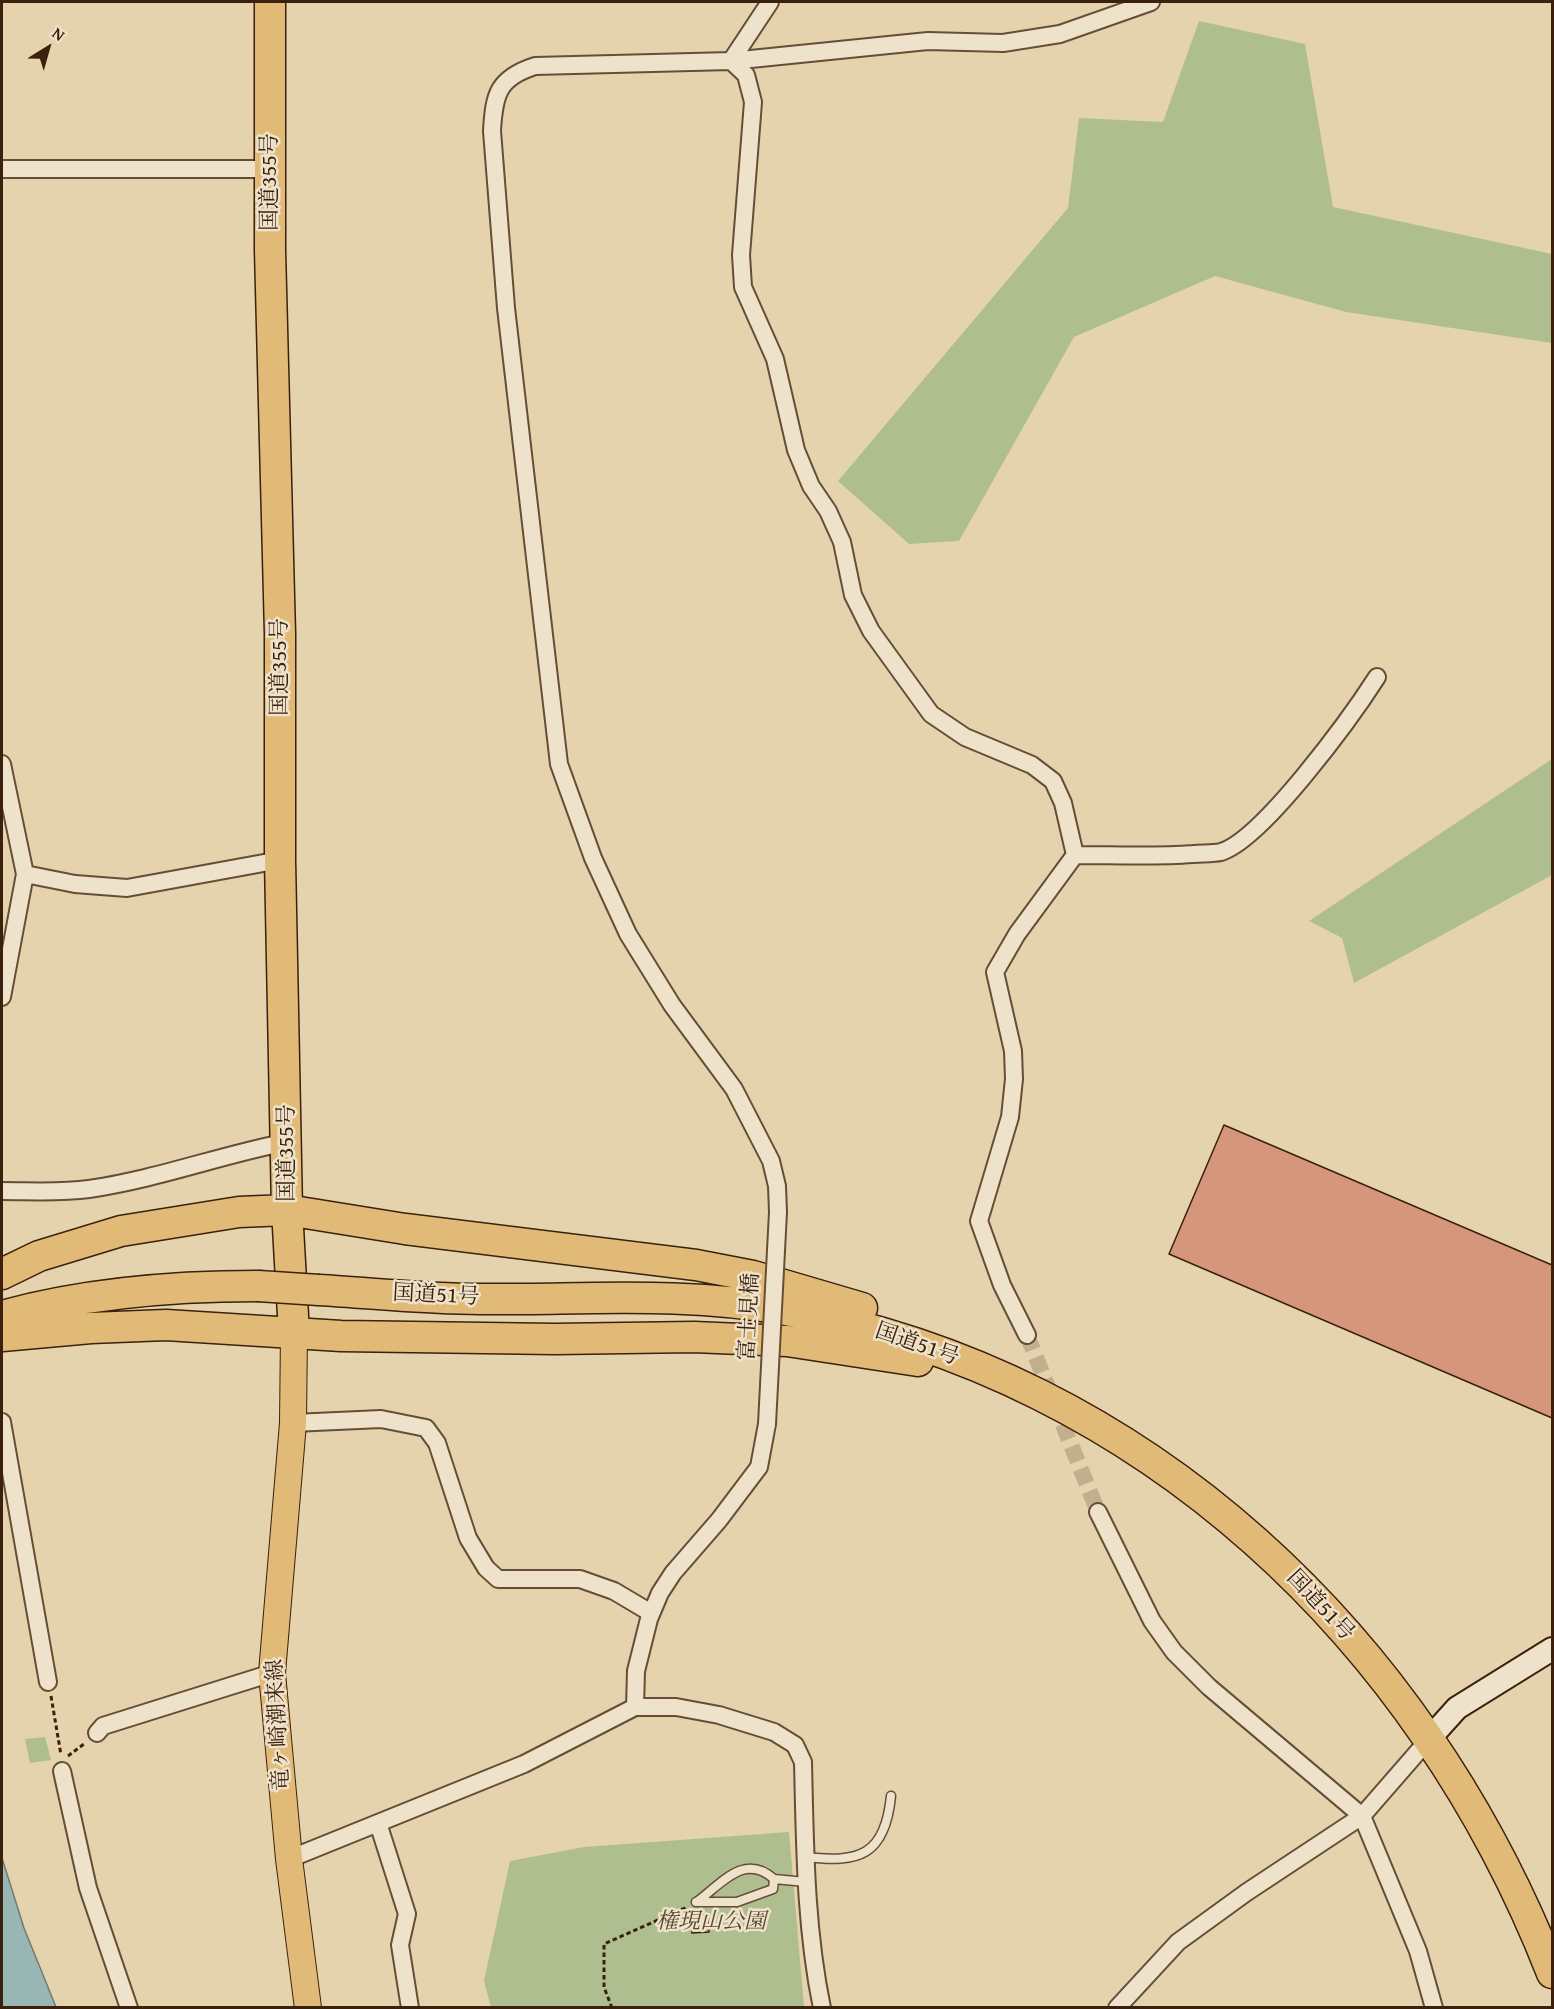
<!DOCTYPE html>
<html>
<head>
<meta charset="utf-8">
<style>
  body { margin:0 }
  #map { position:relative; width:1554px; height:2009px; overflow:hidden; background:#e5d3ae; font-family:"Gentium Book Plus",serif }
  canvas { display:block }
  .frame { position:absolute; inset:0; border:3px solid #3b200e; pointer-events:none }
  .north { position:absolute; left:18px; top:18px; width:60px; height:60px; -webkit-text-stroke:4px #eee2ca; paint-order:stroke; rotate:37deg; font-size:16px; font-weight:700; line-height:24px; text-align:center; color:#3b200e }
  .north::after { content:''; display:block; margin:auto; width:21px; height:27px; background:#3b200e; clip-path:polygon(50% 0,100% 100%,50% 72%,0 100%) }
</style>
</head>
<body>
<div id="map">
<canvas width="1554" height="2009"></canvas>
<div class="frame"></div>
<div class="north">N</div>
</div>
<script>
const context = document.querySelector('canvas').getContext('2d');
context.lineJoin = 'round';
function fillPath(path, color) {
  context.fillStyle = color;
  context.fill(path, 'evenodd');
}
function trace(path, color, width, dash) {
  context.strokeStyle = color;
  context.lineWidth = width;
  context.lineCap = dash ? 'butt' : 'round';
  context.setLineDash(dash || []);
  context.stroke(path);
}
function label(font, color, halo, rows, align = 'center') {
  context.font = font + ' "Gentium Book Plus","Noto Serif JP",serif';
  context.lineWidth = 5;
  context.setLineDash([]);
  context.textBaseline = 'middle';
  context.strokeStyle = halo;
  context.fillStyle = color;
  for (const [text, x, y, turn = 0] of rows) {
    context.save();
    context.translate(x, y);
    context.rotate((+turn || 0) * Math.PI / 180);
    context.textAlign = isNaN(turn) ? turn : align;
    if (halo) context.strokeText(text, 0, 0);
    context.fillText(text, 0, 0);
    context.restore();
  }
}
const green = new Path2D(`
  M1199,21L1305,44L1333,207L1552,254V343L1346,312L1215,276L1074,337L959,541L909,544L838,481L1068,208L1079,118L1163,122Z
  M1552,759V875L1354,983L1342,938L1309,921Z
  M45,1737L51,1760L30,1763L25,1739Z
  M789,1832L804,2007H491L484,1981L510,1861L584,1847Z`);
const water = new Path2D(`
  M2,1858L24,1928L56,2007H2Z`);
const building = new Path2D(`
  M1224,1125L1552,1265V1418L1169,1254Z
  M707,1914L709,1932L692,1933L690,1916Z`);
const streetTunnel = new Path2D(`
  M1027,1335L1098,1512`);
const path = new Path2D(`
  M51,1696L61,1755
  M68,1756L84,1744
  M612,2008L604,1987V1944L687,1907`);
const lane = new Path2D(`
  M806,1857C859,1863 885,1856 891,1796
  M774,1879L806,1882
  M696,1902H737L773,1889L774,1879C745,1853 723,1882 698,1901`);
const street = new Path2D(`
  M731,61L746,75L753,102L741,255L743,287L775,359L796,450L811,486L828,511L842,542L853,595L871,631L931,714L965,737L1032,765L1053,781L1063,803L1075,855L1017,934L995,972L1013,1051L1014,1079L1010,1117L979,1221L1002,1285L1027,1335
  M731,61L770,2
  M2,169H270
  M2,764L25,874
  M1075,855C1114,855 1154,857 1193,854C1202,853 1212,854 1221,852C1263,839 1352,716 1377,677
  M2,997L25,874L75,884L127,888L280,860
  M2,1191C31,1191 60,1193 89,1189C157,1179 221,1155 287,1142
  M778,1212L777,1186L771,1161L734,1089L672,1005L628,934L593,858L559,764L506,308L492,131C494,94 498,78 535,66L731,61L928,41L1003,43L1060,34L1151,2
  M2,1422L48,1682
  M293,1423L381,1419L426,1428L437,1443L468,1538L486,1568L498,1579H580L614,1591L651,1613
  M1098,1512L1152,1621L1174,1652L1209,1687L1362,1816L1418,1951L1434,2008
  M635,1707L636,1671L649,1619L660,1593L673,1573L719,1520L759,1467L767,1424
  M97,1733L103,1726L272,1673
  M62,1771L88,1888L129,2008
  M378,1823L407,1914L400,1945L410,2008
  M289,1859L524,1764L635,1707H676L719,1715L774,1732L795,1745L803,1762C805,1844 805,1926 822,2008
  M1117,2008L1178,1942L1247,1892L1362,1816L1429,1739`);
const secondary = new Path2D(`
  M1429,1739L1457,1708L1552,1649`);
const primary = new Path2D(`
  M294,1333L293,1423L272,1673L289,1859L308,2008`);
const highway = new Path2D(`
  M270,2V250L280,634V860L287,1210L294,1333
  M2,1274L39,1256L121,1231L239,1212L287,1210L405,1229L696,1265L753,1276L862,1308
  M319,1290C372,1293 426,1299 480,1299C583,1300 684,1291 786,1310C1146,1376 1421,1639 1552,1973
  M2,1316C85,1293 171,1286 258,1286
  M2,1336L91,1328L166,1325L341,1336L555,1339L694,1337L787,1341L918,1361`);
const streetBridge = new Path2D(`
  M767,1424L778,1212`);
const highwayBridge = new Path2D(`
  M258,1286L319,1290`);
const streetNames = [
  ["国道355号",270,182,-90],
  ["国道355号",280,667,-90],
  ["国道355号",287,1153,-90],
  ["国道51号",436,1296,3],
  ["富士見橋",750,1317,-87],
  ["国道51号",917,1345,19],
  ["国道51号",1320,1606,47],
  ["竜ヶ崎潮来線",279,1725,-93]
];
const parkNames = [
  ["権現山公園",711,1922]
];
fillPath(green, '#afbe8f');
fillPath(water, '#98b6b3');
trace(water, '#737a71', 1.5);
fillPath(building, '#d6967c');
trace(building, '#3b200e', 1.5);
trace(streetTunnel, '#c3af8e', 16, [16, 8]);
trace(lane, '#664d36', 11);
trace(street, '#664d36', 20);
trace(secondary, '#3b200e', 26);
trace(primary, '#3b200e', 28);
trace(highway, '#3b200e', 33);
trace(path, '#3b200e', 3, [4.5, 3]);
trace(lane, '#eee2ca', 8);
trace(street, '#eee2ca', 16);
trace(secondary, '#eee2ca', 22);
trace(primary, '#e2ba77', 26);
trace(highway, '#e2ba77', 30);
trace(streetBridge, '#664d36', 20, []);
trace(highwayBridge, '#3b200e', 33, []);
trace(streetBridge, '#eee2ca', 16);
trace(highwayBridge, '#e2ba77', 30);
label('22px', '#3b200e', '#eee2ca', streetNames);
label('italic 22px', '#58482e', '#eee2ca', parkNames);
</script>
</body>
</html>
